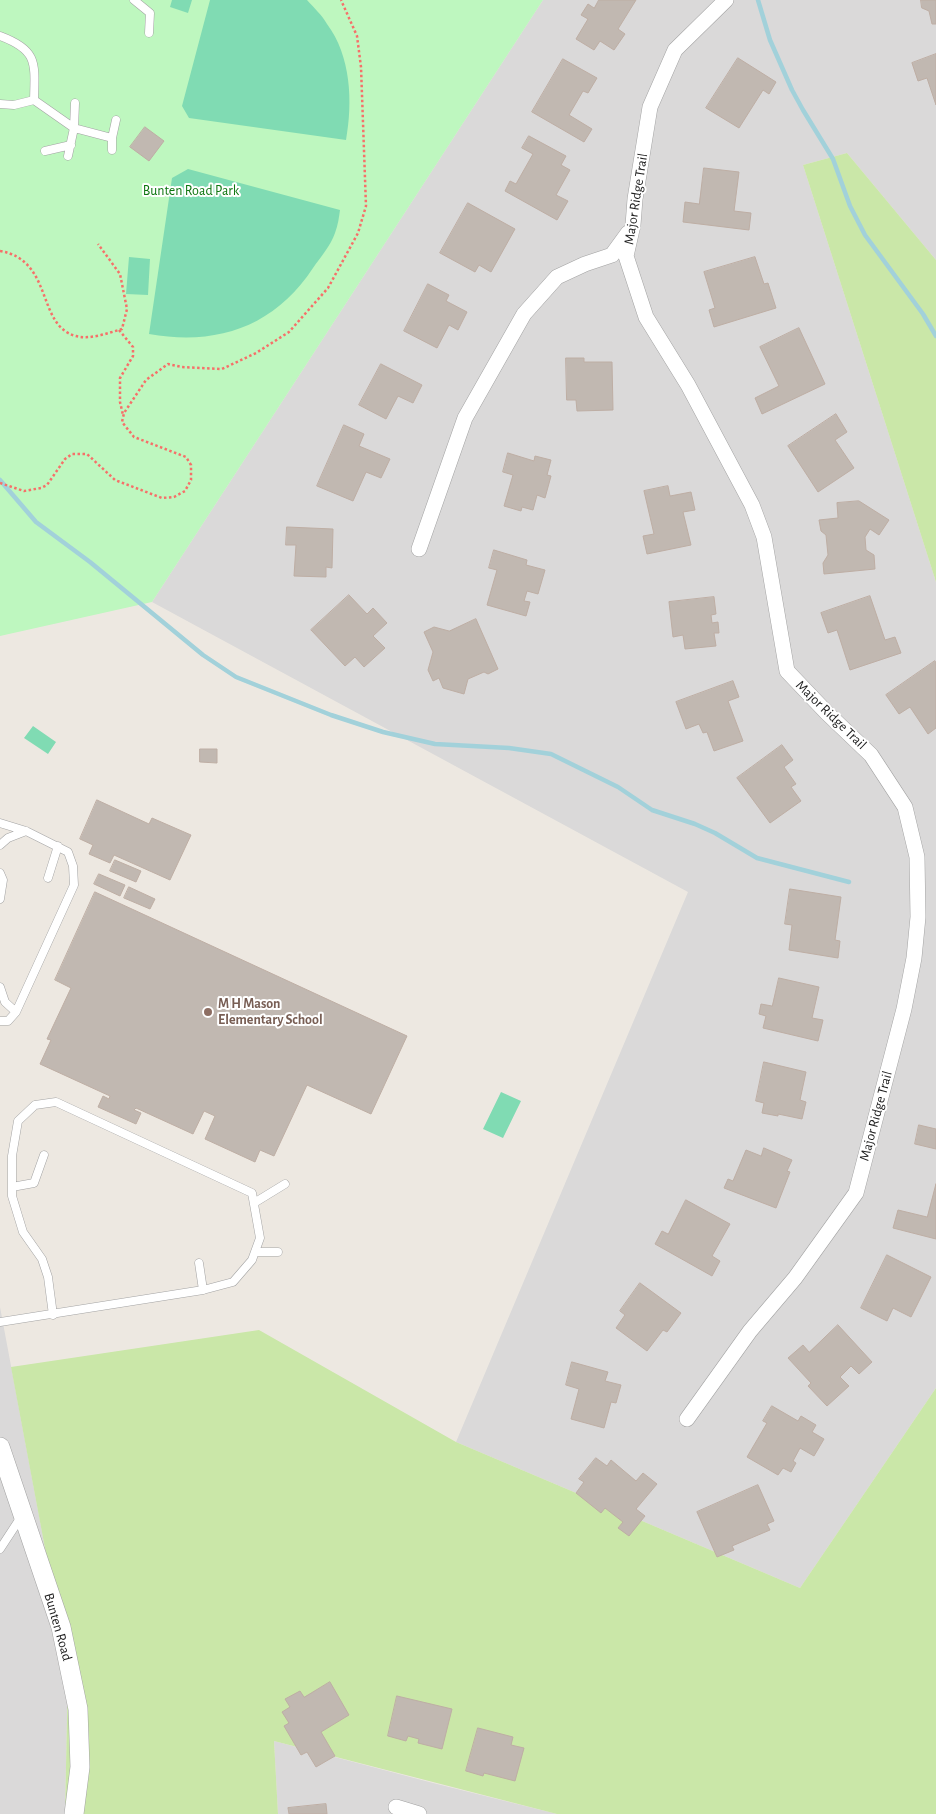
<!DOCTYPE html>
<html>
<head>
<meta charset="utf-8">
<style>
  body { margin:0 }
  canvas { display:block; background:#ede8e1 }
</style>
</head>
<body>
<canvas width="936" height="1814"></canvas>
<script>
const context = document.querySelector('canvas').getContext('2d');
context.lineJoin = 'round';
function fillPath(path, color) {
  context.fillStyle = color;
  context.fill(path, 'evenodd');
}
function trace(path, color, width, dash) {
  context.strokeStyle = color;
  context.lineWidth = width;
  context.lineCap = dash ? 'butt' : 'round';
  context.setLineDash(dash || []);
  context.stroke(path);
}
function label(font, color, halo, rows, align = 'center') {
  context.font = font + ' "Alegreya Sans",sans-serif';
  context.lineWidth = 4;
  context.setLineDash([]);
  context.textBaseline = 'middle';
  context.strokeStyle = halo;
  context.fillStyle = color;
  for (const [text, x, y, turn = 0] of rows) {
    context.save();
    context.translate(x, y);
    context.rotate((+turn || 0) * Math.PI / 180);
    context.textAlign = isNaN(turn) ? turn : align;
    if (halo) context.strokeText(text, 0, 0);
    context.fillText(text, 0, 0);
    context.restore();
  }
}
const residential = new Path2D(`
  M543,0H936V260L847,153L803,165L936,582V1388L800,1588L456,1442L688,892L152,602Z
  M0,1307L68,1671L65,1814H0Z
  M274,1741L433,1783L557,1814H278Z`);
const grass = new Path2D(`
  M847,153L936,260V582L803,165Z
  M259,1330L456,1442L800,1588L936,1388V1814H557L274,1741L278,1814H65L68,1671L11,1367Z`);
const park = new Path2D(`
  M0,0H543L152,602L0,636Z`);
const pitch = new Path2D(`
  M172,0H192L188,13L170,7Z
  M210,0H307C314,8 322,15 327,24C351,56 353,102 346,140L189,118L182,106Z
  M188,169L340,210C339,217 338,225 335,233C331,245 320,258 313,268C274,327 217,346 149,334L172,178Z
  M129,257L150,259L148,295L126,294Z
  M33,726L56,742L48,754L24,738Z
  M501,1092L521,1101L503,1138L483,1129Z`);
const stream = new Path2D(`
  M758,0L770,40L792,90L803,110L833,159L850,206L865,235L923,314L936,336
  M0,480L36,522L90,562L203,655L236,677L331,715L383,732L435,744L509,748L551,754L618,787L652,810L695,824L715,833L757,858L849,882`);
const building = new Path2D(`
  M599,0H636L618,29L625,34L614,50L600,41L594,50L576,39L588,19L581,15L588,4L594,8Z
  M921,0H936V24H932L929,11L922,8Z
  M936,54V105L927,78L918,81L912,63Z
  M738,58L776,82L769,94L763,90L739,128L706,108Z
  M563,59L597,78L588,93L583,91L569,115L592,129L584,142L532,112Z
  M145,127L164,141L149,161L130,147Z
  M529,136L566,156L561,165L570,170L556,195L568,201L557,220L505,191L510,181L516,184L533,154L522,148Z
  M704,168L739,172L734,211L751,213L749,230L683,222L685,202L699,204Z
  M468,203L515,229L491,272L479,265L475,272L440,253Z
  M755,257L764,284L768,283L776,308L714,327L709,310L715,308L704,272Z
  M428,284L449,295L446,301L467,312L458,330L449,325L437,348L404,331Z
  M799,328L825,384L762,414L755,398L779,386L760,347Z
  M566,358H584V362H612L613,410L577,411L576,400H567Z
  M381,364L422,385L413,403L398,396L386,419L359,405Z
  M836,414L847,432L835,440L854,468L818,492L788,446Z
  M344,425L364,434L359,446L390,459L381,478L366,472L353,501L317,486Z
  M508,453L534,461L535,456L551,460L547,475L551,476L545,498L537,495L533,510L522,507L521,511L504,506L513,475L503,472Z
  M668,486L670,496L691,492L695,510L683,512L691,545L647,554L643,536L654,534L644,491Z
  M859,501L889,520L879,535L870,529L865,537L866,550L874,555L875,569L824,574L823,563L828,555L826,535L821,531L819,520L838,518L837,503Z
  M287,527L333,529L332,568L326,567V577L294,576L296,545H286Z
  M494,550L527,560L526,565L545,570L538,594L527,591L524,601L530,602L526,616L487,605L497,570L489,568Z
  M349,595L367,614L373,608L387,623L373,636L385,648L364,667L355,657L345,666L311,630Z
  M870,596L885,640L895,637L901,653L850,670L837,630L828,633L821,613Z
  M714,597L716,614L711,615L712,623L718,622L719,633H714L716,646L685,649L683,635L673,637L669,602Z
  M476,619L498,669L488,674L484,672L468,679L464,694L443,688L439,678L433,681L428,670L433,652L424,632L434,627L449,631Z
  M935,661L936,663V728L928,734L910,707L899,714L886,695Z
  M733,681L739,697L728,701L743,741L714,751L707,732L703,733L699,724L686,729L676,702Z
  M782,745L793,760L784,767L796,784L791,787L801,801L770,823L737,778Z
  M200,749H217V763L200,762Z
  M97,800L149,824L152,818L191,835L170,880L114,855L110,863L89,854L93,845L80,839Z
  M115,860L141,871L136,882L110,871Z
  M99,874L125,885L120,896L94,884Z
  M129,887L155,899L150,909L124,898Z
  M790,889L841,897L835,940L840,941L838,958L789,950L792,925L785,924Z
  M95,892L407,1036L371,1114L307,1085L274,1156L260,1150L255,1162L205,1139L215,1116L204,1111L193,1134L136,1108L134,1110L141,1113L136,1124L98,1107L103,1096L109,1099L110,1096L40,1064L51,1040L47,1039L71,988L55,980Z
  M779,978L819,987L812,1018L823,1020L818,1041L763,1028L766,1016L759,1014L761,1004L772,1006Z
  M764,1062L806,1072L800,1100L806,1102L802,1119L778,1114V1116L762,1113L764,1103L756,1101Z
  M919,1125L936,1129V1149L915,1144Z
  M764,1148L792,1160L787,1171L790,1172L776,1208L724,1188L728,1179L733,1181L746,1150L761,1156Z
  M936,1184V1239L893,1228L898,1210L927,1217Z
  M686,1200L730,1224L712,1256L720,1261L712,1276L655,1244L662,1231L668,1234Z
  M887,1255L931,1277L911,1317L893,1308L887,1321L861,1308Z
  M640,1283L681,1313L667,1332L663,1330L647,1351L616,1328L625,1315L620,1311Z
  M838,1325L872,1362L859,1374L851,1366L840,1377L849,1386L827,1406L808,1386L811,1383L788,1358L803,1345L809,1352Z
  M572,1362L608,1372L605,1381L621,1385L616,1403L611,1402L604,1428L571,1419L579,1389L566,1385Z
  M772,1406L798,1421L801,1416L816,1425L812,1432L824,1439L814,1456L800,1448L793,1461L796,1463L791,1472L783,1468L778,1475L747,1457L767,1423L763,1421Z
  M596,1458L607,1466L611,1460L636,1481L643,1473L657,1484L636,1509L645,1516L629,1536L618,1528L623,1522L605,1508L601,1513L576,1493L584,1482L579,1479Z
  M758,1485L774,1521L767,1524L770,1530L732,1546L734,1550L717,1557L697,1512Z
  M330,1682L349,1715L321,1732L335,1756L316,1767L307,1752L301,1755L284,1726L289,1723L282,1712L290,1707L285,1699L300,1691L304,1697Z
  M397,1696L452,1709L442,1749L418,1743L419,1739L408,1736L406,1741L388,1736Z
  M478,1728L513,1737L511,1745L524,1748L515,1781L484,1773L483,1776L466,1771Z
  M326,1804L327,1814H289L288,1808Z`);
const path = new Path2D(`
  M0,251C54,260 36,326 76,336C90,340 108,333 122,329L127,309L120,274L98,244
  M119,330L133,347V356L120,378V402L123,415
  M0,483L24,491L41,488L47,485L65,459L72,454H87L115,480L162,498L174,497L185,491L191,480V465L186,457L134,437L122,422L124,413L146,380L168,364L182,367L222,369L256,353L289,332L328,288L358,233L366,206L361,67L357,36L341,0`);
const service = new Path2D(`
  M134,0L150,13L149,33
  M0,36C38,50 35,63 34,100
  M0,104L14,105L34,100L74,128L112,138V150
  M112,138L116,120
  M45,151L71,145
  M68,156L74,128L75,103
  M0,823L26,831L68,852L73,866L74,885L16,1012L8,1021H0
  M0,845L8,838L26,831
  M0,873L3,880L0,899
  M48,878L58,846
  M0,987L5,1002L16,1012
  M12,1187L34,1183L44,1155
  M254,1203L285,1184
  M255,1252H278
  M199,1263L203,1290
  M0,1322L203,1290L233,1282L252,1260L260,1238L252,1193L56,1102L35,1105L18,1121L12,1156V1196L23,1232L42,1259L48,1277L53,1315
  M0,1549L21,1517`);
const minor = new Path2D(`
  M419,549L465,418L524,314L557,277L585,264L612,255L628,233
  M687,1419L750,1331L795,1278L856,1193L904,1009L914,958L918,917L917,857L905,807L871,755L827,713L787,671L764,537L752,505L688,385L646,317L626,256L633,225L635,199L650,107L675,50L726,0
  M396,1807L419,1814`);
const tertiary = new Path2D(`
  M0,1447L61,1627L78,1709L80,1767L74,1814`);
const markers = [
  [208,1012,5,"#8d6e63"]
];
const parkNames = [
  ["Bunten Road Park",191,191]
];
const streetNames = [
  ["Major Ridge Trail",636,199,-81],
  ["Major Ridge Trail",831,715,44],
  ["Major Ridge Trail",876,1116,-75],
  ["Bunten Road",58,1627,74]
];
const educationNames = [
  ["M H Mason",218,1004],
  ["Elementary School",218,1020]
];
fillPath(residential, '#dad9d9');
fillPath(grass, '#cae7a8');
fillPath(park, '#bef7bf');
fillPath(pitch, '#80dbb3');
trace(stream, '#a2d1da', 4.5);
fillPath(building, '#c1b8b1');
trace(building, '#beaea4', 1);
trace(service, '#a3a3a3', 9);
trace(minor, '#a3a3a3', 16);
trace(tertiary, '#a3a3a3', 20);
trace(path, '#f67069', 2.5, [2.5, 2.5]);
trace(service, '#fff', 8);
trace(minor, '#fff', 15);
trace(tertiary, '#fff', 19);
for (const [x, y, r, color] of markers) {
  const dot = new Path2D();
  dot.arc(x, y, r, 0, 2 * Math.PI);
  context.fillStyle = color;
  context.fill(dot);
  trace(dot, '#fff', 2);
}
label('14px', '#0e7610', '#fff', parkNames);
label('14px', '#1c1c1c', '#fff', streetNames);
label('bold 14px', '#785e54', '#fff', educationNames, 'left');
</script>
</body>
</html>
